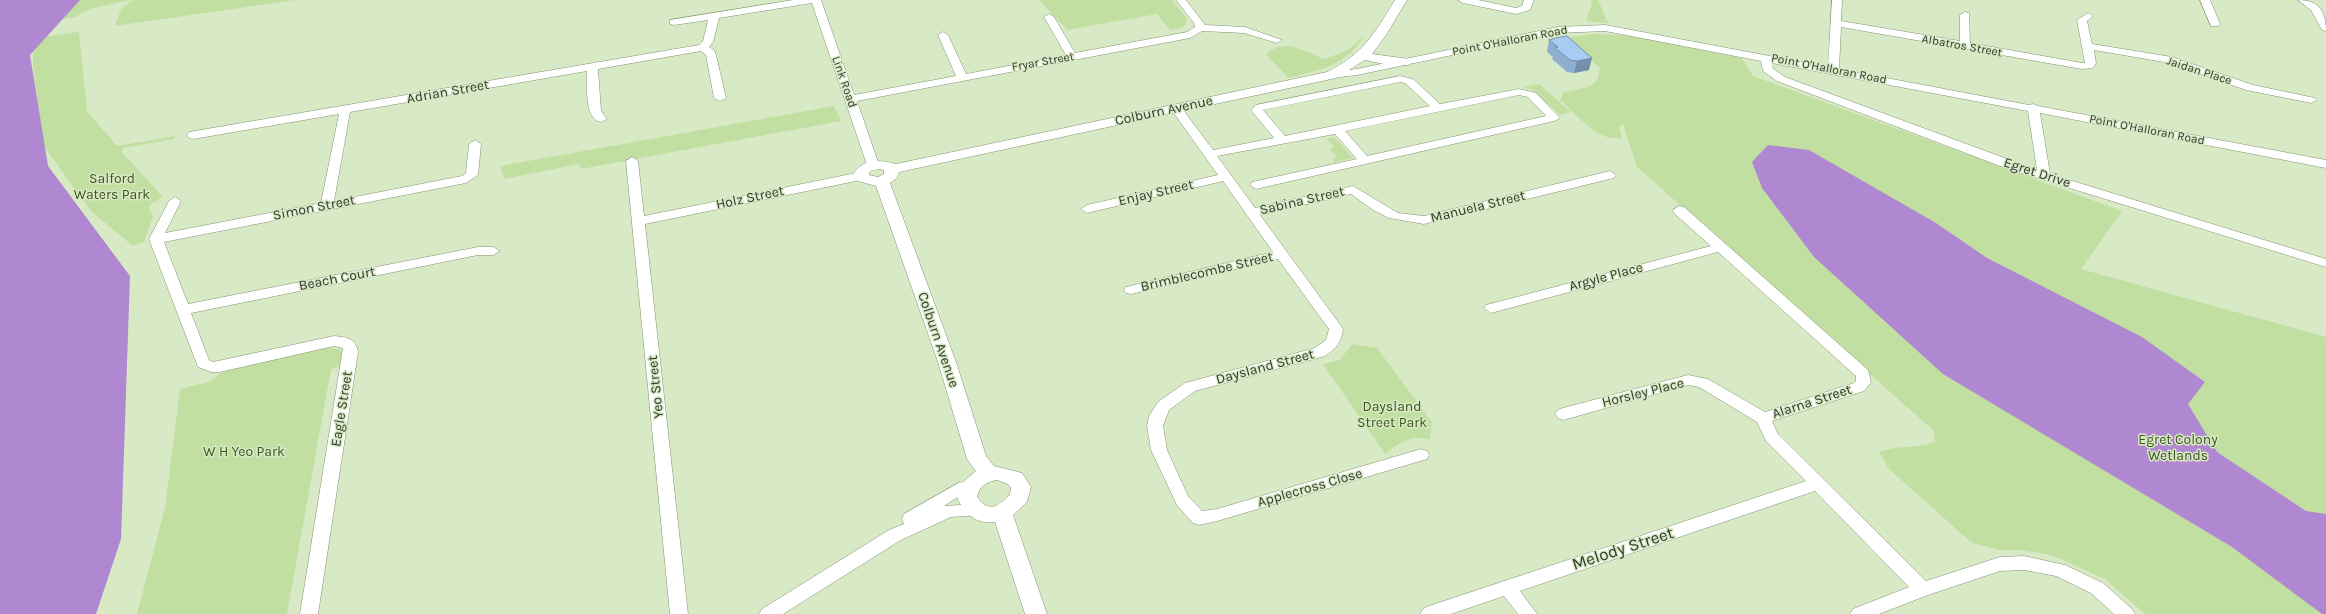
<!DOCTYPE html>
<html>
<head>
<meta charset="utf-8">
<style>
  body { margin:0 }
  canvas { display:block; background:#d8e9c6 }
</style>
</head>
<body>
<canvas width="2326" height="614"></canvas>
<script>
const context = document.querySelector('canvas').getContext('2d');
context.lineJoin = 'round';
function fillPath(path, color) {
  context.fillStyle = color;
  context.fill(path, 'evenodd');
}
function trace(path, color, width, dash) {
  context.strokeStyle = color;
  context.lineWidth = width;
  context.lineCap = dash ? 'butt' : 'round';
  context.setLineDash(dash || []);
  context.stroke(path);
}
function label(font, color, halo, rows, align = 'center') {
  context.font = font + ' Karla,sans-serif';
  context.lineWidth = 3;
  context.setLineDash([]);
  context.textBaseline = 'middle';
  context.strokeStyle = halo;
  context.fillStyle = color;
  for (const [text, x, y, turn = 0] of rows) {
    context.save();
    context.translate(x, y);
    context.rotate((+turn || 0) * Math.PI / 180);
    context.textAlign = isNaN(turn) ? turn : align;
    if (halo) context.strokeText(text, 0, 0);
    context.fillText(text, 0, 0);
    context.restore();
  }
}
const green = new Path2D(`
  M79,0H131L93,8L75,17L62,19Z
  M133,0H295L115,26L121,9Z
  M1039,0H1172L1187,19C1185,29 1179,29 1170,30L1157,14L1067,30Z
  M1591,0H1598L1608,23L1586,21L1592,3Z
  M79,32L87,111L117,146L175,136L174,139L123,148L122,152L163,197L151,204L149,208L153,217L144,242L133,246L91,211L43,145L33,65V48L41,37Z
  M1593,34L1625,35L1742,58L1753,76L2122,211L2081,269L2326,337V614H2145L2105,579L2051,555L2020,550H2000L1972,543L1889,469L1879,452C1897,445 1916,449 1935,442L1933,430L1637,167L1623,124L1619,127L1622,138C1598,143 1577,114 1560,100L1564,92L1589,87L1597,80L1600,68L1564,38Z
  M1365,35C1345,67 1322,69 1288,78L1266,54C1286,37 1304,52 1325,59L1348,50Z
  M1539,84L1571,112L1560,115L1533,90L1523,87Z
  M834,106L841,121L581,169L579,164L504,179L500,166Z
  M1334,137L1353,158L1335,162L1332,159L1337,157L1329,148L1334,147L1327,139Z
  M1352,344L1377,348L1432,422L1430,440C1412,434 1399,443 1385,454L1323,364L1340,360Z
  M326,348L339,349L342,352L341,366L331,369L287,614H137L165,508L180,389L212,381L221,373L229,370Z`);
const water = new Path2D(`
  M0,0H80L30,55L48,166L130,276L121,539L96,614H0Z
  M1768,145L1809,150L1936,223L1987,258L2142,337L2205,382L2188,404L2217,452L2306,511L2326,514V614H2322L2232,547L1943,374L1814,257L1762,188L1752,162Z`);
const minor = new Path2D(`
  M793,0H821L854,95L956,76L938,35L943,32L948,35L966,74L1066,55L1044,17L1049,14L1054,17L1075,53L1187,32L1195,27L1194,23L1176,0H1186L1205,25L1245,27L1282,40L1277,43L1244,33L1202,31L1190,38L857,101L879,165L873,169L867,165L812,3L719,18L713,42L709,47L714,50L716,55L726,98L720,101L714,98L706,55L701,51L598,69L601,111L607,119L601,122C583,118 588,85 587,71L350,112L334,201L462,176L466,173L469,144L475,140L481,144L478,175L466,183L164,242L188,304L478,247H493L500,251L493,255H478L191,313L209,360L213,362L334,336C346,337 356,338 358,352L318,614H300L343,348L334,346L220,372H211L198,367L149,239L169,201L175,197L181,201L165,233L321,203L339,114L193,139L189,138L187,135L189,132L699,45L703,41L708,20L674,25L670,24V20Z
  M1458,0H1478L1516,8L1522,6L1524,0H1534L1530,10L1516,14L1463,3Z
  M1832,0H1842L1841,21L1960,41V15L1965,12L1969,13L1970,43L2082,63H2085L2077,20L2088,13L2093,16L2087,21L2092,44L2172,57L2253,85L2315,98L2317,100L2311,103L2246,90L2170,63L2094,50L2096,63L2093,68L2082,69L1841,27L1839,69L2029,105L2033,104L2038,106L2326,160V168L2040,113L2050,174L2326,259V267L2008,169L1777,81L1763,71L1761,61L1605,31L1558,33L1357,75L1331,78L1325,75L1331,72L1357,69L1558,27L1605,25L1828,67ZM1772,63L2028,111L2037,170L1785,77L1772,68Z
  M2200,0H2210L2220,24L2219,26H2211Z
  M2298,0C2319,0 2326,11 2326,31L2322,30L2311,10Z
  M1400,76L1413,79L1440,104L1519,89L1536,93L1560,118L1554,121L1256,189L1250,185L1252,182L1357,159L1335,134L1217,156L1255,208L1353,186L1398,213L1424,216L1610,171L1616,175L1614,178L1424,224L1389,218L1373,210L1351,194L1260,215L1341,326L1343,329C1342,341 1336,349 1325,356L1195,391L1169,410L1163,426L1167,450L1188,496L1202,511L1217,509L1421,449L1427,451L1429,455L1427,459L1217,521L1199,525L1193,523L1177,505L1151,450L1147,426L1149,416L1158,402L1185,383L1315,348L1326,340L1329,329L1278,259L1131,294L1126,293L1124,290L1126,287L1273,252L1223,181L1087,213L1081,209L1087,205L1218,175L1171,109L1173,107H1181L1213,150L1274,138L1251,110L1256,105ZM1400,82L1405,83L1430,106L1285,136L1263,110ZM1519,95L1528,97L1546,116L1367,156L1345,131Z
  M632,157L638,161L644,216L861,172L867,176L861,180L645,224L688,614H670L626,161Z
  M1679,206L1684,207L1868,370L1871,382L1864,391L1772,421L1778,434L1926,581L2000,557L2024,556L2065,565L2103,583L2132,609L2135,614H2114L2091,593L2056,576L2024,570L2000,571L1928,595L1879,614H1850L1853,609L1909,587L1815,491L1520,591L1537,614H1518L1504,596L1451,614H1420L1423,609L1429,606L1806,481L1766,441L1757,422L1699,387L1688,385L1563,420L1558,418L1555,414L1558,410L1563,408L1688,375L1708,379L1765,412L1854,383L1856,381V376L1718,252L1491,313L1484,308L1486,305L1711,246L1674,213L1673,210Z
  M960,482L975,485L977,489L975,493L962,494L944,506L975,504L981,505L983,510L981,515L951,517L901,540L783,614H759L762,609L889,530L904,524L902,519L904,514Z`);
const major = new Path2D(`
  M1395,0H1407L1386,35L1372,54L1409,59L1411,62L1409,65H1389L1365,60L1336,78L899,172L897,178L890,183L956,362L986,456L994,466L1022,473L1031,487L1027,502L1013,515L1047,614H1025L995,522C976,525 965,513 957,498L963,482L976,471L967,459L938,362L876,186L858,181L854,173C864,158 880,160 896,164L1327,72C1363,54 1375,33 1395,0ZM879,169L884,170V174L878,177L869,175L870,171ZM997,480L1008,484L1011,488L1010,494C999,507 988,513 977,497C979,486 987,482 997,480Z`);
const wall = new Path2D(`
  M1549,40L1589,70L1574,73L1567,72L1552,59L1553,57L1547,52Z`);
const shadedWall = new Path2D(`
  M1592,58L1589,70L1574,73L1577,61Z`);
const building = new Path2D(`
  M1567,36L1592,58L1577,61L1570,60L1555,48L1558,47L1549,40Z`);
const farStreetnames = [
  ["Point O'Halloran Road",1510,41,-11],
  ["Albatros Street",1962,46,10],
  ["Fryar Street",1043,62,-10],
  ["Point O'Halloran Road",1829,69,11],
  ["Jaidan Place",2199,71,18],
  ["Link Road",844,82,71],
  ["Point O'Halloran Road",2147,130,11]
];
const streetNames = [
  ["Adrian Street",448,92,-10],
  ["Colburn Avenue",1164,111,-12],
  ["Egret Drive",2037,173,18],
  ["Enjay Street",1156,193,-13],
  ["Holz Street",750,198,-12],
  ["Sabina Street",1302,201,-13],
  ["Manuela Street",1478,207,-14],
  ["Simon Street",314,208,-11],
  ["Brimblecombe Street",1207,272,-13],
  ["Argyle Place",1606,277,-15],
  ["Beach Court",337,279,-11],
  ["Colburn Avenue",938,340,71],
  ["Daysland Street",1265,367,-15],
  ["Yeo Street",656,387,-96],
  ["Horsley Place",1643,393,-14],
  ["Alarna Street",1812,402,-18],
  ["Eagle Street",342,409,-81],
  ["Applecross Close",1310,488,-16]
];
const parkNames = [
  ["Salford",112,179],
  ["Waters Park",112,195],
  ["Daysland",1392,407],
  ["Street Park",1392,423],
  ["Egret Colony",2178,440],
  ["Wetlands",2178,456],
  ["W H Yeo Park",244,452]
];
const nearStreetnames = [
  ["Melody Street",1623,549,-18]
];
fillPath(green, '#c2dfa2');
fillPath(water, '#b087d1');
trace(minor, '#829271', 1);
trace(major, '#829271', 1);
fillPath(minor, '#fff');
fillPath(major, '#fff');
fillPath(wall, '#8fafd1');
fillPath(shadedWall, '#748faa');
fillPath(building, '#a6ccf3');
trace(building, '#748faa', 1);
label('12px', '#333a2c', '#d8e9c6', farStreetnames);
label('14px', '#333a2c', '#d8e9c6', streetNames);
label('14px', '#3d541d', '#d8e9c6', parkNames);
label('17px', '#333a2c', '#d8e9c6', nearStreetnames);
</script>
</body>
</html>
